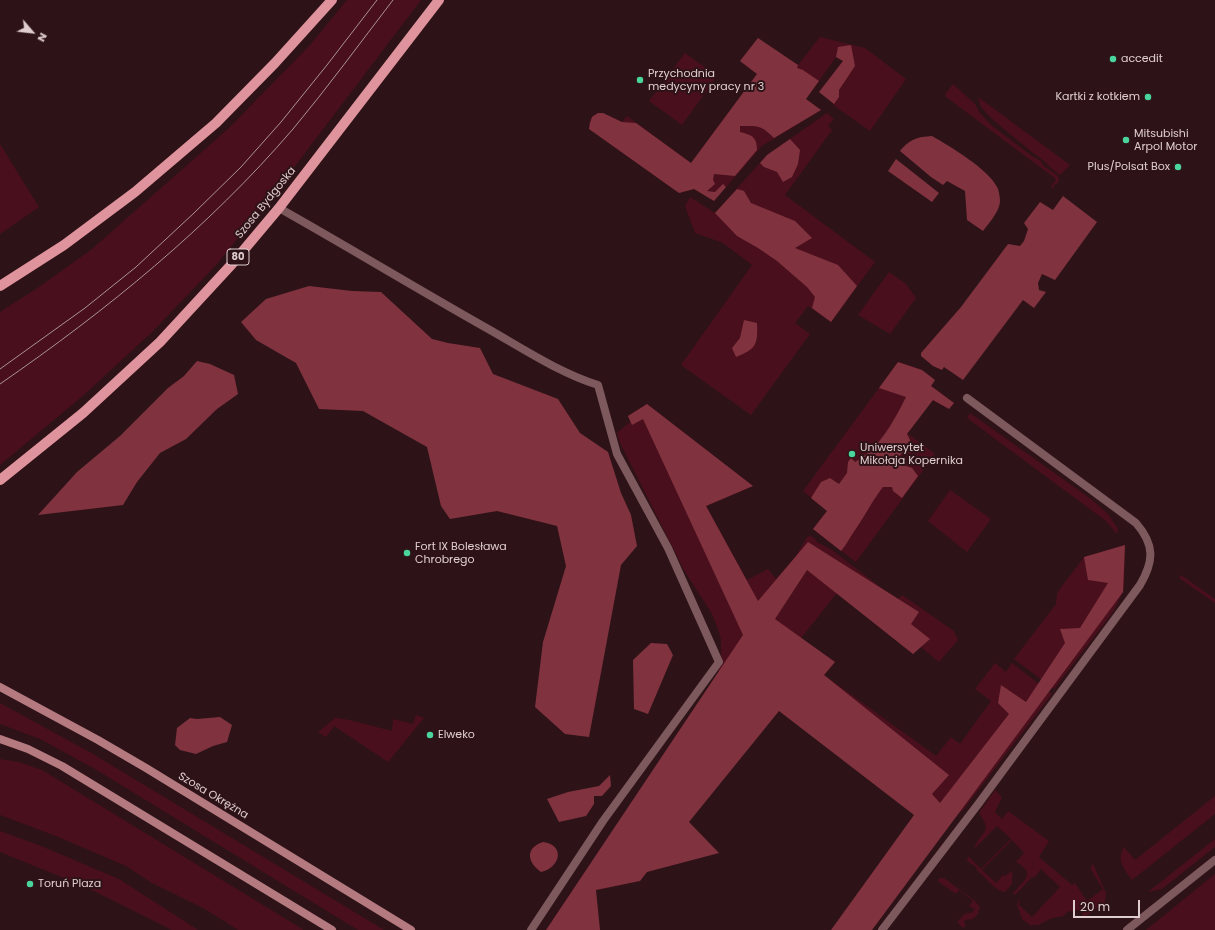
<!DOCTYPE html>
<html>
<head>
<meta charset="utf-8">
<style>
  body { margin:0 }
  #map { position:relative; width:1215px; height:930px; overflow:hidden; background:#2d1317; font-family:Poppins,sans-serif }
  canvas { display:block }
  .north { position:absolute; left:12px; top:12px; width:40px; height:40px; -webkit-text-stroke:3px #2d1317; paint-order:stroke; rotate:118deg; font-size:11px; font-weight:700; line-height:16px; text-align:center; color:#e0cdcf }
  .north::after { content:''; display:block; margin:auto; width:14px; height:18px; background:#e0cdcf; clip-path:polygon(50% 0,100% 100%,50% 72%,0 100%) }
  .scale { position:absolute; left:1073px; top:900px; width:67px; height:18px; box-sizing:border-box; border:2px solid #e0cdcf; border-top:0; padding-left:5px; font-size:12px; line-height:14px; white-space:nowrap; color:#e0cdcf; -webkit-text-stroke:3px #2d1317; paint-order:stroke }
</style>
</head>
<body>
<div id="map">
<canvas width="1215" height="930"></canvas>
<div class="north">N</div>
<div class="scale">20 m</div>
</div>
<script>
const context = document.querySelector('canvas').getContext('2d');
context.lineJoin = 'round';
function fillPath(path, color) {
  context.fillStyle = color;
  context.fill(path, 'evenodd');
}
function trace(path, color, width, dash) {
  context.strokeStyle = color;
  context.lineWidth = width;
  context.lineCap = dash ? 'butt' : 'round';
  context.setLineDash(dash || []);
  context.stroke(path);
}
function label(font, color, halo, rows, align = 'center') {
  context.font = font + ' Poppins,sans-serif';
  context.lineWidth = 4;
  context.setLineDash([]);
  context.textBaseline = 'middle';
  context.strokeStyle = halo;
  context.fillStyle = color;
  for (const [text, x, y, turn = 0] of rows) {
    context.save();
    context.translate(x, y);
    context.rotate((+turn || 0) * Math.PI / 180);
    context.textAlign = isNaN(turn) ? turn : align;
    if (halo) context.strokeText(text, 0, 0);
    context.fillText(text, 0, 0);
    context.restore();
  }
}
const green = new Path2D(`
  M347,0H421L283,182L217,264L152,332L85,394L0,465V312L39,287L92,249L229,128L310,45Z
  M820,37L865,48L906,79L870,131L833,105L834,104L819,92L843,61L836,57L806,99L821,110L762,146L714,201L694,189L679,193L589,129C590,104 608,115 622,122L627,116L691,163L757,74L740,61L758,38L798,65Z
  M685,53L717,76L682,125L649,101Z
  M953,84L975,104L980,113L991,125L1032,156L1041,161L1044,166L1058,176L1059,180L1058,183L1054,185L1053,189L1051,187L1056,179L946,97L945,94Z
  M978,97L1070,165L1060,175C1050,169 1044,159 1033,153L991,118L981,107Z
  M827,113L834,119L828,126L832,130L785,195L875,262L831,322L808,306L795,323L810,334L751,415L681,365L752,265L723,243L695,233L685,206L690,197L715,213L767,155Z
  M0,144L39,207L0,234Z
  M889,272L906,284L916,298L890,334L858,315Z
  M898,362L922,370L935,380L931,386L954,403L949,409L932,400L907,433L935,454L856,562L813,529L827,511L803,491Z
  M647,404L753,486L706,506L747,580L768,569L776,579L796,556L807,537L810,536L814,538L817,542L832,550L883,589L898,599L902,595L954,631L958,640L939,662L921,647L913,654L837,593L801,638L835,662L824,675L936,756L951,737L960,744L991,701L975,689L995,663L1006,672L1012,663L1052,694L963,810L946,826L940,815L743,658L718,673L721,656V640L719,632L712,614L684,570L620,443L617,433L630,422L628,416Z
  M970,413L1091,499L1108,514L1118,529L1117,534L1106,521L967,418Z
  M950,490L991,519L967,552L928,521Z
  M1125,545L1124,590L1113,612L1054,689L1014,659L1056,604L1057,593L1084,557Z
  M1181,575L1215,599V603L1179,578Z
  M0,703L93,754L384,930H358L95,769L40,739L0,724Z
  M416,715L424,718L388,762L334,726L326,737L318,732L335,718L350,720L392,731L393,719L413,724Z
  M0,759L19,762L42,770L304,930H238L205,909L152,883L126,866L56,836L0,815Z
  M995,790L1002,797L995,812L1002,819L1008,811L1049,841L1039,857L1072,885L1075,883L1087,901L1103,889L1091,870V866L1093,864L1106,893L1105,902L1082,919L1083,914L1078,910L1067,912L1064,916L1052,918L1038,925H1030L1022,919L1017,905L1018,901L1020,900V902L1018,904L1032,917L1060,887L1041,869L1034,878L1032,877L1015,895L1013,893C1024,880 1037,874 1016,862L1024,853L1012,840L982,870L996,883L1003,875L1005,876L1012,871V884L1005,892C994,891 987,877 978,872L976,867L967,861L968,856L981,869L1011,839L997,826L974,849C980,831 994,834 979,813Z
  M1215,796V814L1132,880C1124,869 1116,860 1124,847L1135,860Z
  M0,831L41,846L119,879L198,930H172L86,887L0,852Z
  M1215,839V847L1162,889L1148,892Z
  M1215,874V930H1146Z
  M940,878H944L975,901L980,907L978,914L973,919L965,920L964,922L966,925L963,928L957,922C962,917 964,912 972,913L974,909L969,906L973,901L959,890L956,894L939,882L938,880Z`);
const forest = new Path2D(`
  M758,38L798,65L797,68L803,70L819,81L806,99L821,110L774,138C761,125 759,126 740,126V132C752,135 757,137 757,150L735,176L714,174L713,180L715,184L707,191L715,192L723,184L726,187L714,201L694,189L679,193L589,129L590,123L592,117L598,113H603L622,122L636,123L691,163L757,74L740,61Z
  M851,45L855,66L839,90V97L834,104L819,92L843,61L836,57L838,47Z
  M932,136C951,147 988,169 997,187C999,190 1000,198 1000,202C999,212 989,223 983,231L967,220L965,191L947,181L943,185L931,177L900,151C910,139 917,137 932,136Z
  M790,139L800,150L798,164L792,177L783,182L777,172L764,167L760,163L767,155Z
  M896,159L939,193L932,202L888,171Z
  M737,189L744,191L751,203L795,221L812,238L795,248L838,265L857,286L831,322L812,308L815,297L807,287L777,261L758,248L737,236L715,213Z
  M1063,196L1097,222L1055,280L1042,274L1038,283L1039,290L1046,292L1034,308L1023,300L963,380L944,367L942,370L933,366L921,356V353L961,307L1008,244L1020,246L1024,241L1028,229L1024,223L1040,202L1053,210Z
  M309,286L352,291L381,292L432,339L448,343L480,348L493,374L558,399L580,433L608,452L621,493L631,515L637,546L621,565L589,737L565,734L535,707L543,642L566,566L557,526L497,511L450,519L441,506L427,447L363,411L319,409L296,363L256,340L241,322L266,299Z
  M744,320L757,323C758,345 756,349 736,357L732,348L740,338Z
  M197,361L210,364L234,375L238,394L217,409L186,439L160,453L137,482L123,505L38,515L77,472L120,436L168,388L184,376Z
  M898,362L922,370L935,380L931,386L954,403L949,409L933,400L907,434L912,444L899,456L898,463L912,468L918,476L902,498L893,491L892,487H883C872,501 865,516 855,530C850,537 847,544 841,551L813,529L827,511L811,498L821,482L830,478L839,484L847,473L848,462L851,458L855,462C879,449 894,421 906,397L879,388Z
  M647,404L753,486L706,506L758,601L808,542L919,612L911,624L930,639L913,654L807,570L775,619L835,662L824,675L949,775L932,794L940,803L1009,714L998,703L1001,685L1026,702L1065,643L1060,629L1080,628L1108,583L1088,580L1084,557L1125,545L1123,592L872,930H831L914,815L779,711L689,822L719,853L647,872L640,881L596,890L600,930H546L743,635L643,419L632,425L628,416Z
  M651,643L667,644L673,655L648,714L634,709L633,660Z
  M220,717L232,725L227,742L213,746L196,754L180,750L175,745L177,728L190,718L197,719Z
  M610,775L611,786L602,796H594V804L586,816L559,822L547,799L568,792L599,786Z
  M543,842C566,845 560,868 541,872C527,862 525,848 543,842Z`);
const street = new Path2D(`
  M279,208C350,248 419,290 490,330C525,350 560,373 598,385L617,454L668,548L719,662L603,821L531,930
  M882,930L979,803L1140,585C1154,561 1155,545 1136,523L967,398
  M1127,930L1215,860`);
const secondary = new Path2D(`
  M0,687L98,740L146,768L411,930
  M0,739L28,749L62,766L332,930`);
const primary = new Path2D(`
  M0,286L64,245L135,192L216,123L275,63L332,0
  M0,480L83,413L160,342L232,264L279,208L439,0`);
const tram = new Path2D(`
  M0,369L85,308L136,267L194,213L241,167L281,122L327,65L377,0
  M0,384C107,310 208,228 293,129C328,87 360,43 393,0`);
const markers = [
  [1113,59,4,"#4bd49b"],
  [640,80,4,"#4bd49b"],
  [1148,97,4,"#4bd49b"],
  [1126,140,4,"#4bd49b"],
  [1178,167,4,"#4bd49b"],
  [852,454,4,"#4bd49b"],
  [407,553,4,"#4bd49b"],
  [430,735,4,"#4bd49b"],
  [30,884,4,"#4bd49b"]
];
const shields = [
  [238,257,22]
];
const shieldNames = [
  ["80",238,257]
];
const poiNames = [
  ["accedit",1121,59],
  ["Przychodnia",648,74],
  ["medycyny pracy nr 3",648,87],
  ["Kartki z kotkiem",1140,97,"right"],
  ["Mitsubishi",1134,134],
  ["Arpol Motor",1134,147],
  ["Plus/Polsat Box",1170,167,"right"],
  ["Uniwersytet",860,448],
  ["Mikołaja Kopernika",860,461],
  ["Fort IX Bolesława",415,547],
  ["Chrobrego",415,560],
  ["Elweko",438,735],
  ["Toruń Plaza",38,884]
];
const streetNames = [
  ["Szosa Bydgoska",266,203,-51],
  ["Szosa Okrężna",213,796,31]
];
fillPath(green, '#4a0f1c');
fillPath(forest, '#80323f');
trace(street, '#7d585c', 8);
trace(secondary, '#b47a80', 8);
trace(primary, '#df939c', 10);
trace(tram, '#a89396', 1);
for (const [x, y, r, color] of markers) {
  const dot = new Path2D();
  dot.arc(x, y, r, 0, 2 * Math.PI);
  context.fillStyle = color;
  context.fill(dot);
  trace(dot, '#2d1317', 1.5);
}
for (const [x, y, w] of shields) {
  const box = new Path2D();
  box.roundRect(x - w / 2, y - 8, w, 16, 3);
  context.fillStyle = '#2d1317';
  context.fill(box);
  trace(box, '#e0cdcf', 1);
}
label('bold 10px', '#e0cdcf', null, shieldNames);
label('11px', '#e0cdcf', '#2d1317', poiNames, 'left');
label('11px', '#e0cdcf', '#2d1317', streetNames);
</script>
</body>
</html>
